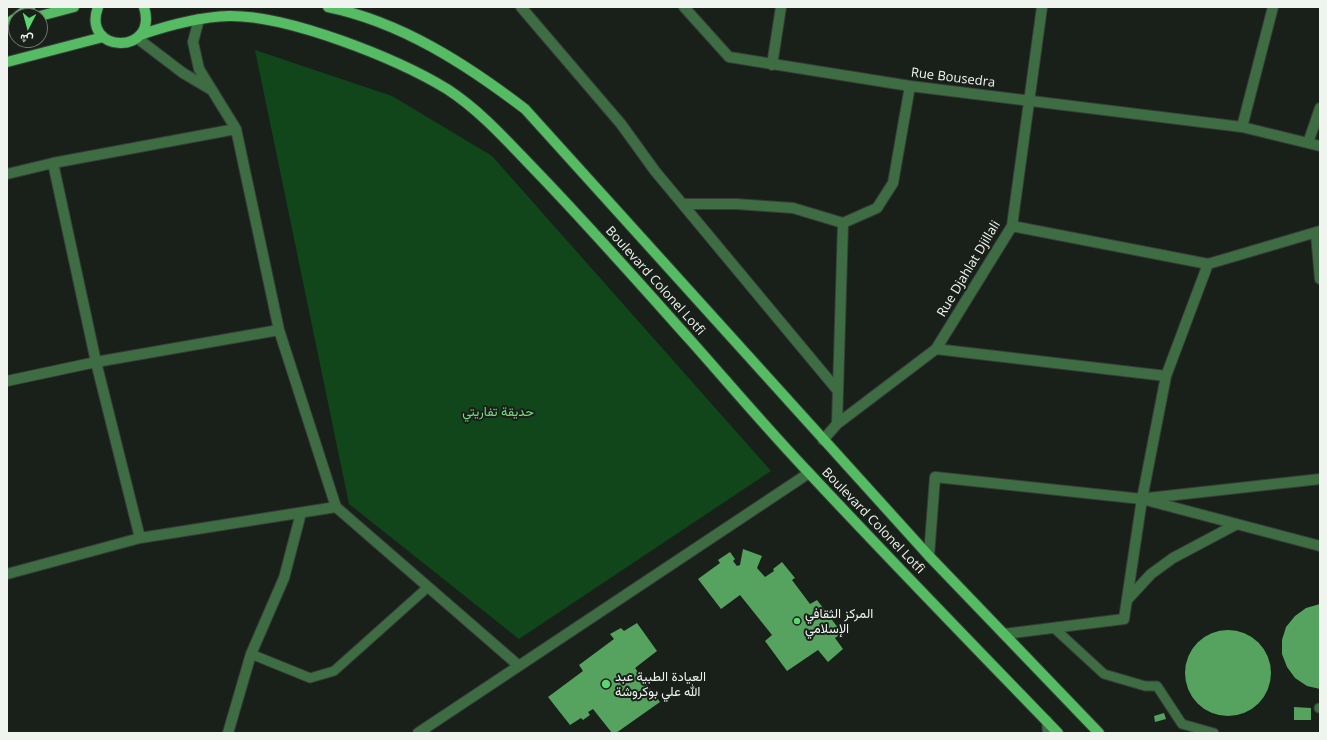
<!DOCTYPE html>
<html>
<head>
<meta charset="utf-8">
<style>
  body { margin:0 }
  #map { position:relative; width:1327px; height:740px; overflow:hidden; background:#19201a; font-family:"Open Sans",Vazirmatn,sans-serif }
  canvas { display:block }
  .frame { position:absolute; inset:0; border:8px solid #eff4ef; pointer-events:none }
  .north { position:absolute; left:8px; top:8px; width:40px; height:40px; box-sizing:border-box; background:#19201a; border:1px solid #6f756f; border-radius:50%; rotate:186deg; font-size:11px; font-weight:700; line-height:16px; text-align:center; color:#eff4ef }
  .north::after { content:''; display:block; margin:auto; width:14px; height:18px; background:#5bd56e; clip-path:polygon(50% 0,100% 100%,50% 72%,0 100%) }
</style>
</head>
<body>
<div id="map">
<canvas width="1327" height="740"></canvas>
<div class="frame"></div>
<div class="north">ش</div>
</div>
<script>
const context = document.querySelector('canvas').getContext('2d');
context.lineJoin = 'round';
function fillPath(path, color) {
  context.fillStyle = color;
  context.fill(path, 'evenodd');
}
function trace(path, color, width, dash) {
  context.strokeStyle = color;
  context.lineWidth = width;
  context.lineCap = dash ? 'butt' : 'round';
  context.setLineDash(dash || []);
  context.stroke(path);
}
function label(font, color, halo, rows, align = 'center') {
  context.font = font + ' "Open Sans",Vazirmatn,sans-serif';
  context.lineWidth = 4;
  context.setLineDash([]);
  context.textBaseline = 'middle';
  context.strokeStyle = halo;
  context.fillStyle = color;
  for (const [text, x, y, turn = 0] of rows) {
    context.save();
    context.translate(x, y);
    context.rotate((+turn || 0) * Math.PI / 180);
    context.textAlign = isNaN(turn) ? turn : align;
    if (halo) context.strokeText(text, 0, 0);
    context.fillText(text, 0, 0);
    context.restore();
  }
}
const green = new Path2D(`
  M255,50L392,96L492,156L771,471L519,639L349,504Z`);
const building = new Path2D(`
  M743,549L762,556L757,568L765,577L774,571L773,569L782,562L795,578L792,580L810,604L817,600L842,633L835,638L843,649L828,662L818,650L787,671L765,641L772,635L740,595L721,609L698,579L720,563L718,560L730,552L735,559L733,561L737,566L740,565Z
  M1320,604V689L1307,686L1295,678L1287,667L1282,654V640L1286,627L1295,616L1306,608Z
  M637,623L657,651L635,668L660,702L616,733H612L593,709L588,712L590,715L583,720L581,718L570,725L548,697L583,671L579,665L614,639L610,634L621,628L624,631Z
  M1185 673a43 43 0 1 1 86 0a43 43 0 1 1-86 0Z
  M1294,707L1311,708V720H1294Z
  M1164,713L1166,719L1155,722L1154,716Z`);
const lane = new Path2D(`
  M1054,628L1104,674L1145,686H1157L1182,724L1214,733
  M251,654L310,678L334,671L428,587
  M1319,708H1320`);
const street = new Path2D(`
  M521,7L621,124L655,171L838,391
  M684,7L729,57L910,86L1242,127L1320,146
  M199,19L193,42L199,69L236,129L279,330L336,507L518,665
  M137,38L183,73L210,89
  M772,65L781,7
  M1242,127L1273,7
  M1308,143L1320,108
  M53,163L96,362L140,538
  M7,174L53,163L236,129
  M683,204H736L793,208L843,223
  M1012,226L1208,264L1320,231
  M1316,234L1320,279
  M936,349L1166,376
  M7,381L96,362L279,330
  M837,424L843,223L877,208L893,183L910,86
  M823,440L837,424L936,349L1012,226L1042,7
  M1148,498L1320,479
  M929,556L935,477L1142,499L1320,546
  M7,574L140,538L336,507
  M1127,600L1151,574L1173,558L1237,524
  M1004,634L1124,619L1142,499L1166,376L1208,264
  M1047,721L1048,733
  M228,733L251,654L284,578L301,513
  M418,733L809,473`);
const primary = new Path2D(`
  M98,7C81,54 159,56 144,7
  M328,7C401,22 466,64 525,109L929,556L1099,733
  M18,16L30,7
  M40,16L74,7
  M7,24L16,18
  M140,35C169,25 198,17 229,16C288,15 396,58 447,89C481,111 508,142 536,171C590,227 641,285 692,342C731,386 769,431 810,474C891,561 975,647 1058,733
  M7,62L103,37`);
const markers = [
  [797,621,4,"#5bd56e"],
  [606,684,5,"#5bd56e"]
];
const streetNames = [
  ["Rue Bousedra",953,78,7],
  ["Rue Djahlat Djillali",969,269,-59],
  ["Boulevard Colonel Lotfi",655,281,48],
  ["Boulevard Colonel Lotfi",873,521,46]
];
const parkNames = [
  ["حديقة تفاريتي",498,412]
];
const poiNames = [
  ["المركز الثقافي",805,614],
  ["الإسلامي",805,629],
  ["العيادة الطبية عبد",615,677],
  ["الله علي بوكروشة",615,692]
];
fillPath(green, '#11461b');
fillPath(building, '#55a35f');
trace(lane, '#373e38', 11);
trace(street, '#373e38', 12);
trace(primary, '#373e38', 12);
trace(lane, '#3e6d43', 9);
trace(street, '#3e6d43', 10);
trace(primary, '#55bc64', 10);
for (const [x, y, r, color] of markers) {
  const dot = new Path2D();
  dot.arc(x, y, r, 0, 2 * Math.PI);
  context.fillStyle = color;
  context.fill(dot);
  trace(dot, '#19201a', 1.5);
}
label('13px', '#eff4ef', '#19201a', streetNames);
label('13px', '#77db82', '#19201a', parkNames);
label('13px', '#eff4ef', '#19201a', poiNames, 'left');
</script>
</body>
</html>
